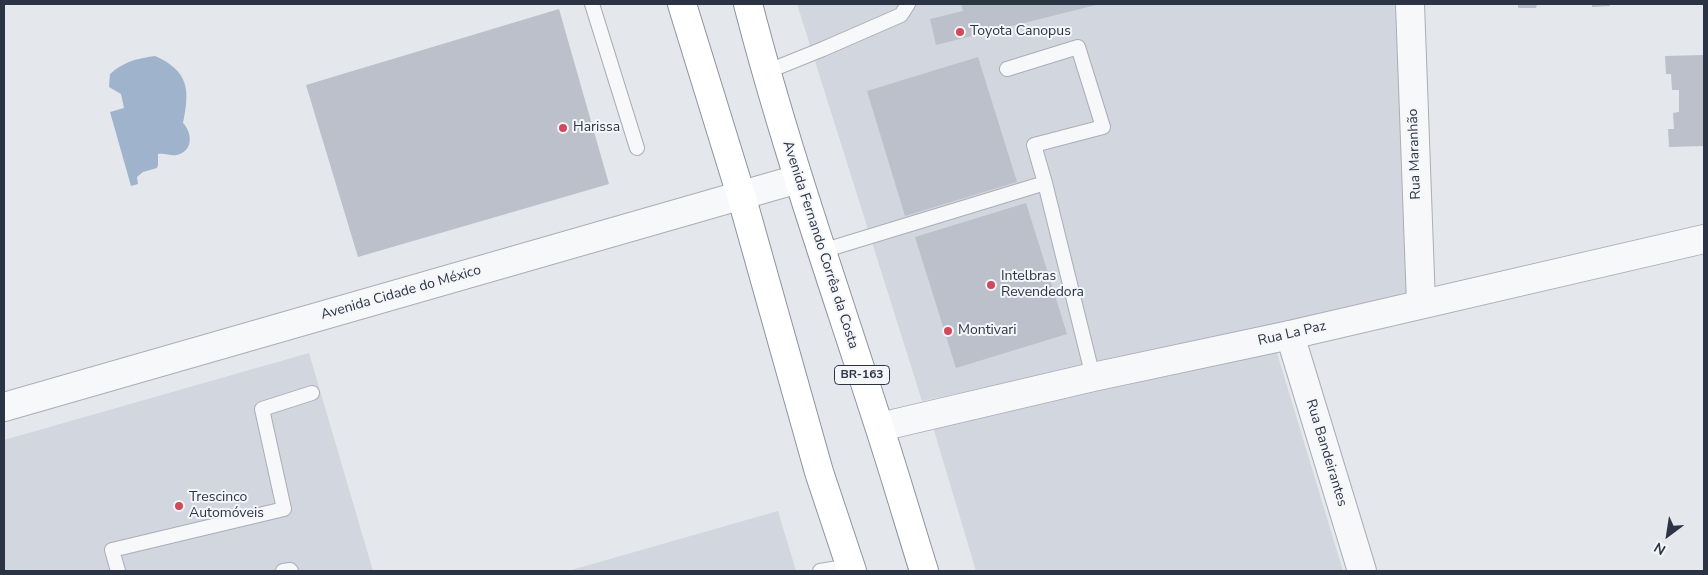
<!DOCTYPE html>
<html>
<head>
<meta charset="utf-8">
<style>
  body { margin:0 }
  #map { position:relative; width:1708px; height:575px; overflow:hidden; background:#e4e7ec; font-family:"Nunito Sans",sans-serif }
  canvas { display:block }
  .frame { position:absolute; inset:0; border:5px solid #2b3445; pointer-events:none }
  .north { position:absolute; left:1643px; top:510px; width:50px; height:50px; -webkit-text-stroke:4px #f4f6f9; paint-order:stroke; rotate:211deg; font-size:14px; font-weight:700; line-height:20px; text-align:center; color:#2b3445 }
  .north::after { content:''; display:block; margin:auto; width:18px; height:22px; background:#2b3445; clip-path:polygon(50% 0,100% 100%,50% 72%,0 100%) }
</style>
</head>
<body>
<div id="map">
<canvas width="1708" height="575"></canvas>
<div class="frame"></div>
<div class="north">N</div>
</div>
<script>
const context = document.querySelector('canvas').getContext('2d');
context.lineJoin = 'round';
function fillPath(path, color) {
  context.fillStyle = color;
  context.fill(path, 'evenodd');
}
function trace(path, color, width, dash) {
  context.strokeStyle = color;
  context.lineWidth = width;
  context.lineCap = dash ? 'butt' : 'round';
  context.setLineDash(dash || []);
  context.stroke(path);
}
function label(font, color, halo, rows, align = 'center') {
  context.font = font + ' "Nunito Sans",sans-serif';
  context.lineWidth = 4;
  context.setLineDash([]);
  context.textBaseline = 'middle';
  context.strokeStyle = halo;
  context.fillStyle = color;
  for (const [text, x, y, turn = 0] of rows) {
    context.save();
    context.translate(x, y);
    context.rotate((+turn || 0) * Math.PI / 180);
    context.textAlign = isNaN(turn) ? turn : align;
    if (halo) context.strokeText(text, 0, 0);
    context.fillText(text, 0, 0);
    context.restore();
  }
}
const built = new Path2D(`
  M797,4H1418L1431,291L922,401Z
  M1274,343L1343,571H976L930,417Z
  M309,353L373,571H4V440Z
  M778,511L796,571H568Z`);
const water = new Path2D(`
  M155,56C189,71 190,90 183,123C192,132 194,151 177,155C170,156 165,153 158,154V165L157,168L143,172L137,177L138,184L131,186L110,112L124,108L121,94L109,87L110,74C125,61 136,59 155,56Z`);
const building = new Path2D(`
  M961,4H1100L936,45L930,19L963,11Z
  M1518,4H1537L1536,8H1518Z
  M1592,4H1610V6L1592,7Z
  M559,9L609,184L358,257L306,85Z
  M1704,55V146L1669,147L1668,129H1674L1673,113L1679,112V90H1672L1671,74H1666L1665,56Z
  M978,57L1017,182L905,216L867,91Z
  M1026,203L1067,334L956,368L915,237Z`);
const service = new Path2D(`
  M592,4L637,148
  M1007,69L1078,47L1103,127L1034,145L1045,183
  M766,72L823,49L901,15L908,4
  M822,251L1045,183L1093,377
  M118,571L112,550L284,509L262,409L312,393
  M283,571L290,570L291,571
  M820,571L850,566`);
const minor = new Path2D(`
  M1410,4L1421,304
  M1290,335L1362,571
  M4,407L798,179`);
const tertiary = new Path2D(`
  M880,427L1093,377L1290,335L1704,239`);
const trunk = new Path2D(`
  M682,4L741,195L819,472L852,571
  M748,4C785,147 834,286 879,426C895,475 909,523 924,571`);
const markers = [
  [960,32,5,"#d1495b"],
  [563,128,5,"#d1495b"],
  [991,285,5,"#d1495b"],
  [948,331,5,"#d1495b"],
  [179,506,5,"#d1495b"]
];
const shields = [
  [862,375,55]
];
const shieldNames = [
  ["BR-163",862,375]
];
const poiNames = [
  ["Toyota Canopus",970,32],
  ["Harissa",573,128],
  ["Intelbras",1001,277],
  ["Revendedora",1001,293],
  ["Montivari",958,331],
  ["Trescinco",189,498],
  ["Automóveis",189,514]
];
const streetNames = [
  ["Rua Maranhão",1415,154,-92],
  ["Avenida Fernando Corrêa da Costa",820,245,72],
  ["Avenida Cidade do México",401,293,-16],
  ["Rua La Paz",1292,334,-13],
  ["Rua Bandeirantes",1326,453,73]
];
fillPath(built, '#d2d6de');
fillPath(water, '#9fb4cc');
fillPath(building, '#bbc0ca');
trace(service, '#a9aeb7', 16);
trace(minor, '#a9aeb7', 30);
trace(tertiary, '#a9aeb7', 30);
trace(trunk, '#8b94a3', 30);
trace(service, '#f7f8fa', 14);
trace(minor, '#f7f8fa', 28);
trace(tertiary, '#f7f8fa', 28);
trace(trunk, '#fff', 28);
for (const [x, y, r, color] of markers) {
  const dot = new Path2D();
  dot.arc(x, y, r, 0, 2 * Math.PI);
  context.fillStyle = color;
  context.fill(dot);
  trace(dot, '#f4f6f9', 2);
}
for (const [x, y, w] of shields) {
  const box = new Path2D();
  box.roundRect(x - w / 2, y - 9.5, w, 19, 4);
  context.fillStyle = '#f4f6f9';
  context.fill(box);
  trace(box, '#2b3445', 1);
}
label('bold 12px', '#2b3445', null, shieldNames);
label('14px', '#2b3445', '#f4f6f9', poiNames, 'left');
label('14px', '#2b3445', '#f4f6f9', streetNames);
</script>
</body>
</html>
